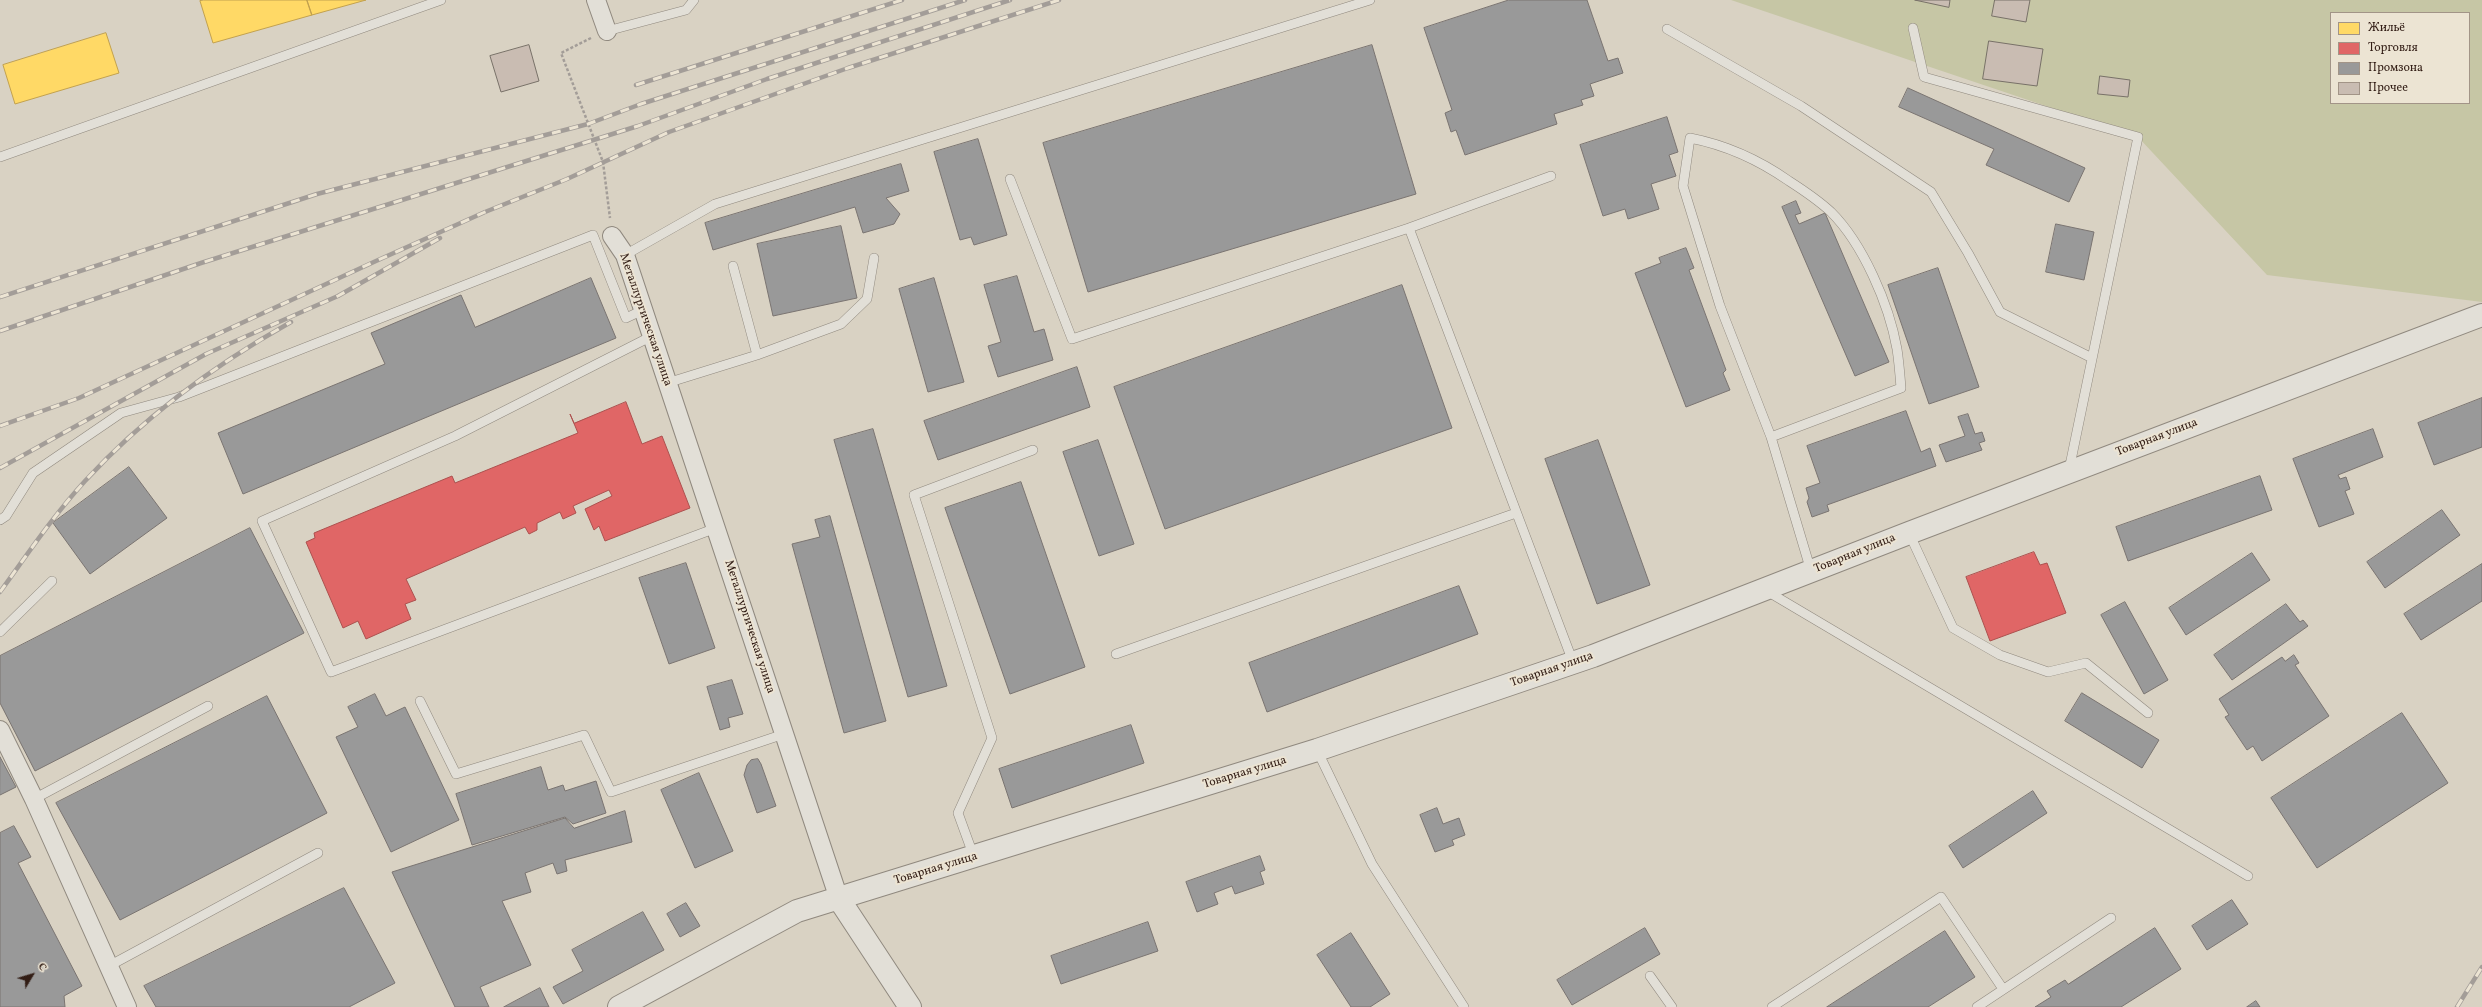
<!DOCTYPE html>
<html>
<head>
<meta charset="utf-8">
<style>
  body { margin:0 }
  #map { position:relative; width:2482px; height:1007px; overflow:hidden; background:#d9d2c3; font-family:Vollkorn,serif }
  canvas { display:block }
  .legend { position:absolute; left:2330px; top:12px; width:140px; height:92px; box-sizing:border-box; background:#ece4d3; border:1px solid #a29487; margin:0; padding:5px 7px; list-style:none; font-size:12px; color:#321d15 }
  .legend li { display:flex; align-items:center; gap:8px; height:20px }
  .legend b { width:20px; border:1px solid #a29487 }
  .north { position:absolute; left:12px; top:955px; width:40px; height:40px; -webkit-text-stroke:3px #ece4d3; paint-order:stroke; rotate:52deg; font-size:11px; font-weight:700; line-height:16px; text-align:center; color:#321d15 }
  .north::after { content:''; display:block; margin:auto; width:14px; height:18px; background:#321d15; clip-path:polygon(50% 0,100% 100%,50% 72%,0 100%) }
</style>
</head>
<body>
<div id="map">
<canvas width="2482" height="1007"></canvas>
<ul class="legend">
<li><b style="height:11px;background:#ffd966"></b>Жильё</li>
<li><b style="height:11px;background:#e06666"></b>Торговля</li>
<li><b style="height:11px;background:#999"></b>Промзона</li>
<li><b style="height:11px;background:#c9bcb2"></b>Прочее</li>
</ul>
<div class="north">С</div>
</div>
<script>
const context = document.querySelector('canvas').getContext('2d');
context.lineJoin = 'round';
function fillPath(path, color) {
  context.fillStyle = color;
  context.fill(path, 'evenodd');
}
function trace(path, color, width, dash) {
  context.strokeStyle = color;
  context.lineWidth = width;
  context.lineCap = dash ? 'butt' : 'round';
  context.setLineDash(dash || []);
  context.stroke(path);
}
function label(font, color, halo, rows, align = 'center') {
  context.font = font + ' Vollkorn,serif';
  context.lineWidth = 4;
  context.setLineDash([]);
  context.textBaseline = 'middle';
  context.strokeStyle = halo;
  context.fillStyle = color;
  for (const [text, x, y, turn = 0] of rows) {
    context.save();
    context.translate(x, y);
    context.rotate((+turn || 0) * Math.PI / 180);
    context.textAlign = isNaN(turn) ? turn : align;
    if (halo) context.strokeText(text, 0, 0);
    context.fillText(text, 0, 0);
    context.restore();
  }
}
const green = new Path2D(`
  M1731,0H2482V302L2267,275L2138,137ZM2331,13H2469V103H2331Z`);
const homes = new Path2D(`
  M204,0H307L312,15L213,43L200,1Z
  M307,0H366L312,15Z
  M106,33L119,73L15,104L3,65Z`);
const shops = new Path2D(`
  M626,402L642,444L662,436L690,508L605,541L599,526L594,530L585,509L612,496L609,490L573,506L576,513L563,519L560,512L537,523V530L529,534L525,527L406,579L416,600L405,604L411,619L366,639L358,621L343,628L306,542L315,538L314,533L452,476L455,483L578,433L570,414L574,423Z
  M2034,552L2040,565L2047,563L2066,613L1990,641L1966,577Z`);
const industry = new Path2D(`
  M1509,0H1587L1608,61L1618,58L1623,73L1590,84L1594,96L1581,100L1583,105L1554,114L1557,124L1465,155L1456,130L1451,132L1445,113L1452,110L1424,28Z
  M1372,45L1416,194L1088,292L1043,143Z
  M1908,88L2085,168L2069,202L1986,165L1994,149L1899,107Z
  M1667,117L1678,152L1669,155L1676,176L1651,184L1659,209L1628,219L1625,209L1603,216L1580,145Z
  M978,139L1007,235L974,245L971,237L960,240L934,152Z
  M901,164L909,191L886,198L900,214L894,224L863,233L855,207L713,250L705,223Z
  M1796,201L1801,213L1795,215L1799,224L1825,213L1889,362L1855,376L1782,207Z
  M2056,224L2094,232L2084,280L2046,272Z
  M841,226L857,298L773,316L757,244Z
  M1686,248L1694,268L1689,270L1726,370L1723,373L1730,390L1686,407L1635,273L1661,263L1659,258Z
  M1938,268L1979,387L1929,404L1888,285Z
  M1017,276L1034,332L1044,329L1053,360L998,377L988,346L1001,342L984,285Z
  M591,278L616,338L243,494L218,433L385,364L371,333L461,295L475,327Z
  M934,278L964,382L928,392L899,289Z
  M1402,285L1452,428L1165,529L1114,387Z
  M1077,367L1090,407L938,460L924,421Z
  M2482,398V447L2434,465L2418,423Z
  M1906,411L1921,452L1930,448L1936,466L1827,505L1829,511L1812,517L1807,502L1809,498L1806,488L1820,483L1807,446Z
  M1968,414L1975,434L1982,432L1985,441L1979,443L1982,450L1946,462L1939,445L1965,436L1958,417Z
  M873,429L947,686L908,697L834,440Z
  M2373,429L2383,457L2338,475L2340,479L2346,477L2350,489L2345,491L2354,514L2319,527L2293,459Z
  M1098,440L1134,544L1099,556L1063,452Z
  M1598,440L1650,585L1597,604L1545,459Z
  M129,467L167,518L90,574L53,523Z
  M2260,476L2272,510L2128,561L2116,527Z
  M1021,482L1085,667L1010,694L945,508Z
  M2442,510L2460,535L2385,588L2367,562Z
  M830,516L886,721L844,733L792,544L820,537L815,520Z
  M250,528L304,633L35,771L0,703V656Z
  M2252,553L2270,580L2186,635L2169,608Z
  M686,563L715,648L669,664L639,578Z
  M2482,564V601L2421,640L2404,614Z
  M1459,586L1478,634L1267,712L1249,663Z
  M2125,602L2168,680L2144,694L2101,615Z
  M2286,604L2300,622L2303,620L2308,626L2232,680L2214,655Z
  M2294,655L2299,663L2295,665L2329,716L2262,761L2253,746L2247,750L2225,717L2229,715L2219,699L2282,657L2285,661Z
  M732,680L743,714L728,718L730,727L720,730L707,687Z
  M2082,693L2159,740L2142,768L2065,721Z
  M375,694L386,716L405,707L459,820L391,852L336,737L358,727L348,707Z
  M267,696L327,813L120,920L56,803Z
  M2402,713L2448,783L2317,868L2271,798Z
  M1131,725L1144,763L1012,808L999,769Z
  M0,757L16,787L0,795Z
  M758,759L761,764L776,806L757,813L744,775L747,765L751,760Z
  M541,767L548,790L563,785L565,791L596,781L606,813L573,824L565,817L472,845L456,794Z
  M699,773L733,851L695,868L661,790Z
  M2033,791L2047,813L1963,868L1949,846Z
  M1437,808L1443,824L1459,818L1465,835L1452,840L1454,845L1435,852L1420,815Z
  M625,811L632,842L565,860L567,871L557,874L553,863L525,873L531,892L502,901L531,965L480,987L489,1007H455L392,872L565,818L574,828Z
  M14,826L31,857L18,863L82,986L64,996L65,1007H0V833Z
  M1260,856L1265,870L1260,872L1264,884L1235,894L1232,886L1214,893L1218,904L1197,912L1186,882Z
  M344,888L395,983L349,1007H156L144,986Z
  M2232,900L2248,924L2207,950L2192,926Z
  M686,903L700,926L680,937L667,914Z
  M643,912L664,950L563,1004L553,987L583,971L572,950Z
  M1148,922L1158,951L1061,984L1051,956Z
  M1645,928L1660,954L1572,1005L1557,980Z
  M2155,928L2181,969L2121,1007H2035L2051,997L2047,991L2065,980L2068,984Z
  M1945,931L1975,977L1928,1007H1827Z
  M1351,933L1390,994L1370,1007H1351L1317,955Z
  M540,988L549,1007H504Z
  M2256,1001L2260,1007H2247Z`);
const building = new Path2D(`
  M1915,0H1950L1949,7Z
  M1995,0H2030L2026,22L1992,16Z
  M1989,41L2043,49L2037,86L1983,79Z
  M529,45L539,81L501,92L490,56Z
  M2100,76L2130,80L2128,97L2098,94Z`);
const path = new Path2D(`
  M591,38L561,53L603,162L610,218`);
const service = new Path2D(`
  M1913,28L1924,77L2138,137L2069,470
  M1667,29L1801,106L1931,192L1968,253L2000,312L2092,358
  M607,31L686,10L694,0
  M0,157L441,0
  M1551,176L1409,228L1573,662
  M1010,179L1072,339L1409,228
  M625,255L715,204L1370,0
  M733,266L757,355
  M652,336L455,436L262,521L331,672L716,528
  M667,383L757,355L841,324L867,299L874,258
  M1771,437L1901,388C1900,375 1899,362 1897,349C1889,304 1863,244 1831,212C1818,200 1803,190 1789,181C1759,160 1726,145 1690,138L1683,186L1720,306L1771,437L1811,571
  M0,520L6,516L33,473L121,413L179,397L593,235L626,318L643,310
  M1909,533L1953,628L2000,655L2048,672L2086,663L2148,713
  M1765,590L2248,876
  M0,632L52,581
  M1116,654L1516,513
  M420,701L456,774L584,735L611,792L784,734
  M1317,750L1372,864L1464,1007
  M34,799L208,706
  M974,857L958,813L992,738L914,495L1033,450
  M109,966L318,853
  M1650,976L1672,1007
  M1772,1007L1941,897L2003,989
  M1977,1007L2111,918`);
const minor = new Path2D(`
  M596,0L607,31
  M612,236L625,255L839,899
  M0,730L34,799L127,1007`);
const tertiary = new Path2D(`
  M839,899L910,1007
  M619,1007L797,911L1317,750L1593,656L1909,533L2482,315`);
const rail = new Path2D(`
  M636,85L902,0
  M0,297L317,194L588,124L641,104L965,0
  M0,331L201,263L638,126L767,79L1010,0
  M0,426L79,398L376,261L485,212L567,179L669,132L848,68L1059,0
  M0,468L206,354L338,296L440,238
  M0,592C27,555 53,516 85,481C143,418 216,364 291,322
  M2457,1007L2482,967`);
const streetNames = [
  ["Металлургическая улица",645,320,71],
  ["Товарная улица",2157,438,-21],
  ["Товарная улица",1855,554,-22],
  ["Металлургическая улица",749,627,72],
  ["Товарная улица",1552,670,-19],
  ["Товарная улица",1245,773,-17],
  ["Товарная улица",936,869,-17]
];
fillPath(green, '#c6c6a5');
fillPath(homes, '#ffd966');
trace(homes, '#c2a14e', 1);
fillPath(shops, '#e06666');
trace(shops, '#ac504e', 1);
fillPath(industry, '#999');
trace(industry, '#7a7471', 1);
fillPath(building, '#c9bcb2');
trace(building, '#787168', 1);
trace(service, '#90897f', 10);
trace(minor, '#90897f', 20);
trace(tertiary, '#90897f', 24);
trace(path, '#a39d98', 2.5, [3, 2]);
trace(service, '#e2dfd7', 9);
trace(minor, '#e2dfd7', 18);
trace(tertiary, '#e2dfd7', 22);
trace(rail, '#a39d98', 4.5);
trace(rail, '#ece4d3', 3, [9]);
label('12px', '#321d15', '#ece4d3', streetNames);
</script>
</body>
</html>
